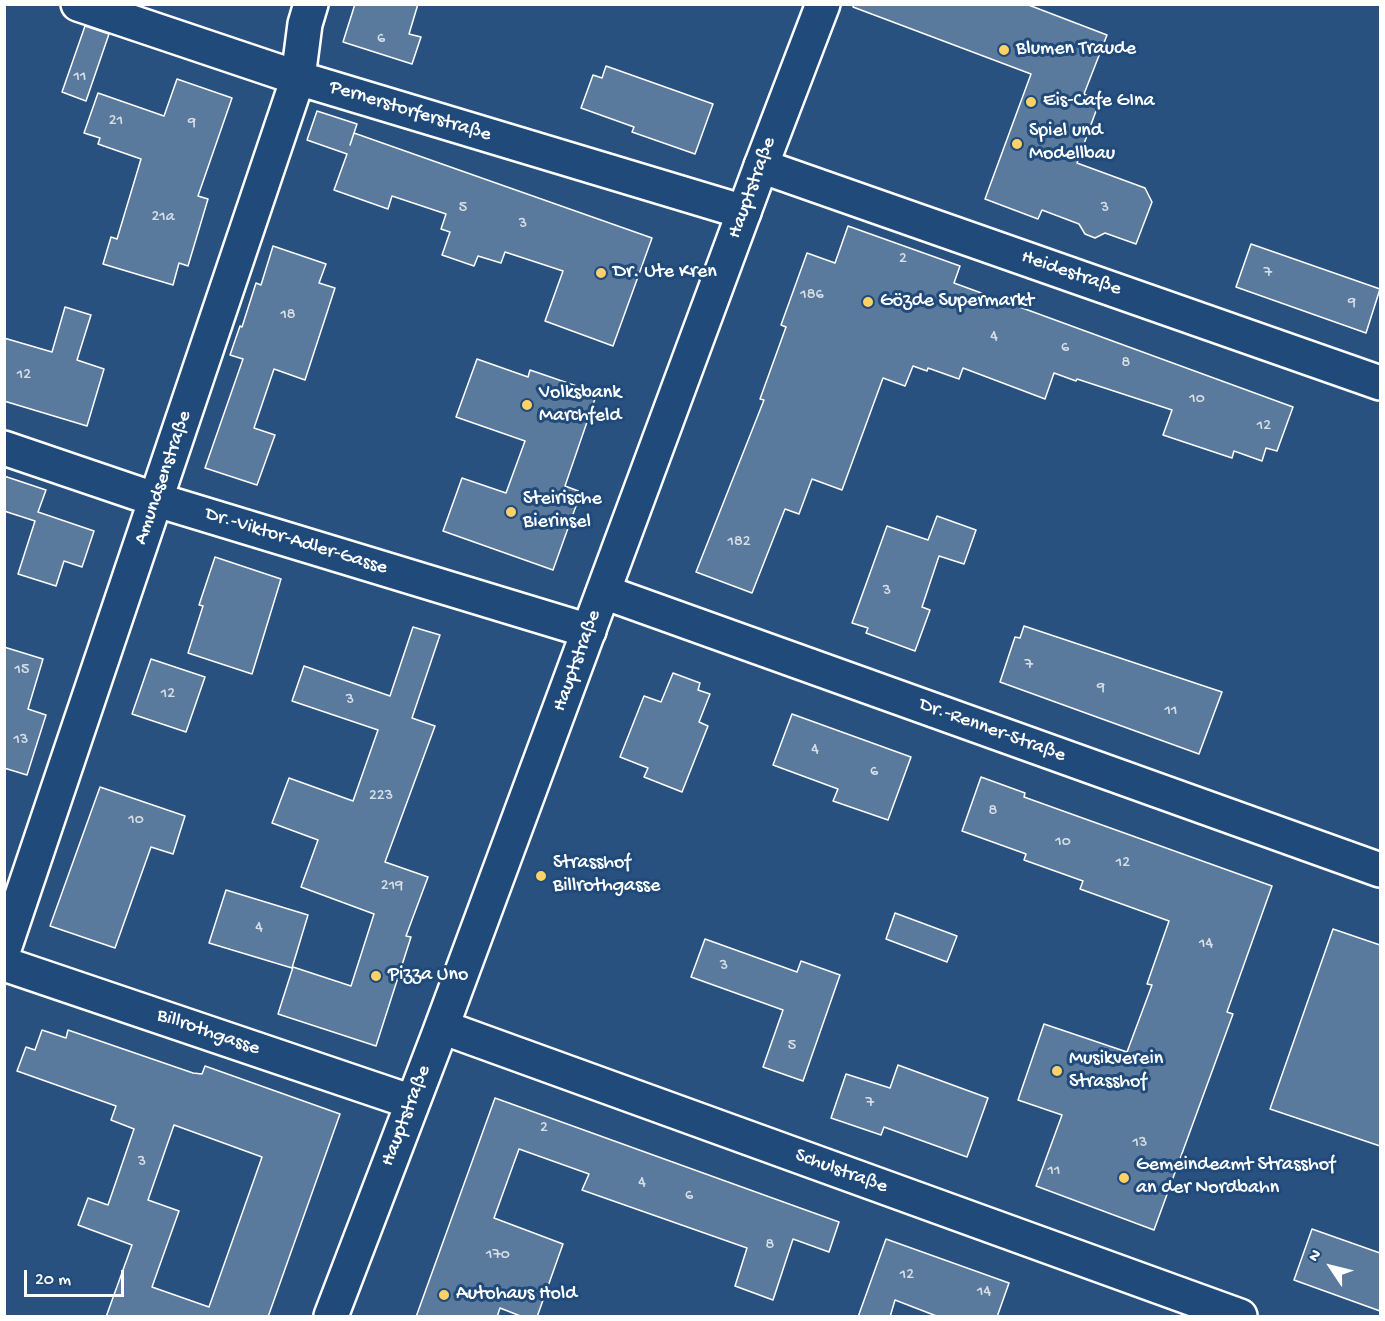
<!DOCTYPE html>
<html>
<head>
<meta charset="utf-8">
<style>
  body { margin:0 }
  #map { position:relative; width:1385px; height:1321px; overflow:hidden; background:#28517f; font-family:"Gochi Hand",sans-serif }
  canvas { display:block }
  .frame { position:absolute; inset:0; border:6px solid #fff; pointer-events:none }
  .north { position:absolute; left:1301px; top:1237px; width:60px; height:60px; -webkit-text-stroke:4px #1f4a7a; paint-order:stroke; rotate:305deg; font-size:16px; font-weight:700; line-height:24px; text-align:center; color:#fff }
  .north::after { content:''; display:block; margin:auto; width:21px; height:27px; background:#fff; clip-path:polygon(50% 0,100% 100%,50% 72%,0 100%) }
  .scale { position:absolute; left:24px; top:1270px; width:100px; height:27px; box-sizing:border-box; border:3px solid #fff; border-top:0; padding-left:8px; font-size:18px; line-height:21px; white-space:nowrap; color:#fff; -webkit-text-stroke:4px #1f4a7a; paint-order:stroke }
</style>
</head>
<body>
<div id="map">
<canvas width="1385" height="1321"></canvas>
<div class="frame"></div>
<div class="north">N</div>
<div class="scale">20 m</div>
</div>
<script>
const context = document.querySelector('canvas').getContext('2d');
context.lineJoin = 'round';
function fillPath(path, color) {
  context.fillStyle = color;
  context.fill(path, 'evenodd');
}
function trace(path, color, width, dash) {
  context.strokeStyle = color;
  context.lineWidth = width;
  context.lineCap = dash ? 'butt' : 'round';
  context.setLineDash(dash || []);
  context.stroke(path);
}
function label(font, color, halo, rows, align = 'center') {
  context.font = font + ' "Gochi Hand",sans-serif';
  context.lineWidth = 6;
  context.setLineDash([]);
  context.textBaseline = 'middle';
  context.strokeStyle = halo;
  context.fillStyle = color;
  for (const [text, x, y, turn = 0] of rows) {
    context.save();
    context.translate(x, y);
    context.rotate((+turn || 0) * Math.PI / 180);
    context.textAlign = isNaN(turn) ? turn : align;
    if (halo) context.strokeText(text, 0, 0);
    context.fillText(text, 0, 0);
    context.restore();
  }
}
const building = new Path2D(`
  M355,4H418L409,34L421,37L412,64L343,42Z
  M854,4H1026L1107,35L1084,94L1100,100L1077,163L1145,188L1152,202L1136,244L1105,233L1095,238L1085,234L1079,224L1042,210L1038,219L985,199L1031,74L853,7Z
  M85,26L109,34L86,101L62,92Z
  M606,66L713,104L695,154L632,132L634,127L581,108L593,75L602,78Z
  M177,79L232,98L198,196L208,199L188,266L179,263L173,285L103,264L111,237L117,239L141,159L98,144L100,138L84,133L98,93L164,116Z
  M317,111L357,124L350,145L354,133L652,238L613,346L545,321L563,271L505,252L501,263L478,256L474,266L442,255L450,232L441,229L446,214L392,196L388,209L334,190L347,154L307,140Z
  M848,226L960,266L954,283L1293,407L1277,451L1266,448L1262,461L1234,451L1232,458L1163,435L1172,410L1077,379L1076,381L1054,373L1045,399L963,368L959,379L928,368L927,371L913,366L905,386L883,378L842,490L812,479L799,514L785,509L752,593L696,572L764,400L760,399L786,327L781,325L807,253L835,263Z
  M1251,244L1380,289L1366,333L1236,287Z
  M273,246L326,264L319,283L335,288L305,380L274,369L254,428L275,435L257,485L205,468L243,359L230,355L240,326L242,327L256,283L261,285Z
  M65,307L91,315L77,360L104,369L87,426L4,401V338L52,352Z
  M477,359L528,377L530,370L597,393L565,486L581,492L553,570L443,531L462,478L506,493L525,441L456,417Z
  M4,476L46,490L38,512L94,531L82,567L64,561L56,586L18,574L35,521L4,511Z
  M937,516L976,530L964,564L939,556L922,607L930,610L915,651L866,633L868,628L852,623L887,526L928,540Z
  M215,557L281,579L252,674L188,653L203,606L199,605Z
  M1024,626L1222,692L1199,754L1000,682L1015,637L1020,638Z
  M413,627L440,635L412,718L435,726L385,862L428,877L406,936L411,937L376,1046L278,1014L293,967L351,986L374,914L301,887L318,840L272,823L289,778L353,801L378,730L292,701L304,666L390,696Z
  M4,647L43,659L28,709L46,715L27,775L4,768Z
  M151,659L205,677L186,732L132,714Z
  M673,673L700,683L698,690L710,694L699,722L708,726L682,792L644,777L648,768L620,757L644,696L661,702Z
  M792,714L911,757L888,820L833,801L838,789L773,765Z
  M981,777L1025,793L1024,797L1272,886L1227,1012L1233,1014L1154,1230L1036,1186L1062,1115L1018,1100L1044,1024L1127,1052L1152,985L1147,984L1169,921L1080,889L1083,881L1024,860L1026,854L962,831Z
  M100,787L185,816L173,854L151,847L115,948L50,926Z
  M226,890L308,915L292,968L209,943Z
  M895,913L957,936L947,962L886,939Z
  M1333,929L1380,945V1146L1270,1109Z
  M705,939L797,972L801,961L840,975L803,1081L763,1067L783,1010L691,977Z
  M42,1030L66,1038L68,1030L193,1073L202,1074L205,1066L340,1114L268,1317H106L132,1245L78,1225L88,1198L108,1205L134,1129L111,1120L116,1106L17,1071L26,1047L35,1050ZM174,1125L262,1157L209,1307L152,1287L179,1211L148,1200Z
  M898,1065L988,1098L967,1157L884,1127L881,1135L831,1118L846,1074L890,1088Z
  M495,1098L839,1222L829,1252L793,1239L773,1300L735,1286L747,1248L582,1190L589,1174L519,1149L494,1218L563,1244L537,1317H523L500,1308L497,1317H416Z
  M1312,1229L1380,1253V1311L1294,1280Z
  M886,1239L1009,1283L997,1317H939L895,1300L890,1317H858Z`);
const street = new Path2D(`
  M78,4L298,78L744,212
  M761,166L1380,383
  M4,448L157,500L589,631
  M604,592L1380,870
  M4,949L298,78L305,24L311,4
  M4,964L412,1102
  M442,1027L1240,1316`);
const primary = new Path2D(`
  M331,1316L439,1034L761,166L823,4`);
const markers = [
  [1004,50,6,"#ffd166"],
  [1031,102,6,"#ffd166"],
  [1017,144,6,"#ffd166"],
  [601,273,6,"#ffd166"],
  [868,302,6,"#ffd166"],
  [527,405,6,"#ffd166"],
  [511,512,6,"#ffd166"],
  [541,876,6,"#ffd166"],
  [376,976,6,"#ffd166"],
  [1057,1071,6,"#ffd166"],
  [1124,1178,6,"#ffd166"],
  [444,1295,6,"#ffd166"]
];
const numberNames = [
  ["6",381,40],
  ["11",80,78],
  ["21",116,122],
  ["9",192,124],
  ["5",463,209],
  ["3",1105,209],
  ["21a",163,218],
  ["3",523,225],
  ["2",903,260],
  ["7",1268,274],
  ["186",812,296],
  ["9",1352,304],
  ["18",288,316],
  ["4",994,338],
  ["6",1065,349],
  ["8",1126,364],
  ["12",24,376],
  ["10",1197,400],
  ["12",1264,427],
  ["182",739,543],
  ["3",887,592],
  ["7",1029,666],
  ["15",22,671],
  ["9",1101,689],
  ["12",168,695],
  ["3",350,701],
  ["11",1171,712],
  ["13",21,741],
  ["4",815,751],
  ["6",874,773],
  ["223",381,797],
  ["8",993,812],
  ["10",136,821],
  ["10",1063,843],
  ["12",1123,864],
  ["219",392,887],
  ["4",259,929],
  ["14",1206,945],
  ["3",724,967],
  ["5",792,1047],
  ["7",870,1104],
  ["2",544,1129],
  ["13",1140,1144],
  ["3",142,1163],
  ["11",1054,1172],
  ["4",642,1184],
  ["6",689,1197],
  ["8",770,1246],
  ["170",498,1256],
  ["12",907,1276],
  ["14",984,1293]
];
const poiNames = [
  ["Blumen Traude",1016,50],
  ["Eis-Cafe GIna",1043,102],
  ["Spiel und",1029,132],
  ["Modellbau",1029,155],
  ["Dr. Ute Kren",613,273],
  ["Gözde Supermarkt",880,302],
  ["Volksbank",539,394],
  ["Marchfeld",539,417],
  ["Steirische",523,500],
  ["Bierinsel",523,523],
  ["Strasshof",553,864],
  ["Billrothgasse",553,887],
  ["Pizza Uno",388,976],
  ["Musikverein",1069,1060],
  ["Strasshof",1069,1083],
  ["Gemeindeamt Strasshof",1136,1166],
  ["an der Nordbahn",1136,1189],
  ["Autohaus Hold",456,1295]
];
const streetNames = [
  ["Pernerstorferstraße",410,112,17],
  ["Hauptstraße",753,188,-70],
  ["Heidestraße",1071,274,19],
  ["Amundsenstraße",164,478,-71],
  ["Dr.-Viktor-Adler-Gasse",296,542,17],
  ["Hauptstraße",578,661,-70],
  ["Dr.-Renner-Straße",992,731,20],
  ["Billrothgasse",208,1033,19],
  ["Hauptstraße",407,1116,-69],
  ["Schulstraße",841,1172,20]
];
fillPath(building, '#5a7a9d');
trace(building, '#fff', 1.5);
trace(street, '#fff', 38);
trace(primary, '#fff', 38);
trace(street, '#1f4a7a', 33);
trace(primary, '#1f4a7a', 33);
for (const [x, y, r, color] of markers) {
  const dot = new Path2D();
  dot.arc(x, y, r, 0, 2 * Math.PI);
  context.fillStyle = color;
  context.fill(dot);
  trace(dot, '#1f4a7a', 2);
}
label('16px', '#d6dee6', null, numberNames);
label('20px', '#fff', '#1f4a7a', poiNames, 'left');
label('20px', '#fff', '#1f4a7a', streetNames);
</script>
</body>
</html>
